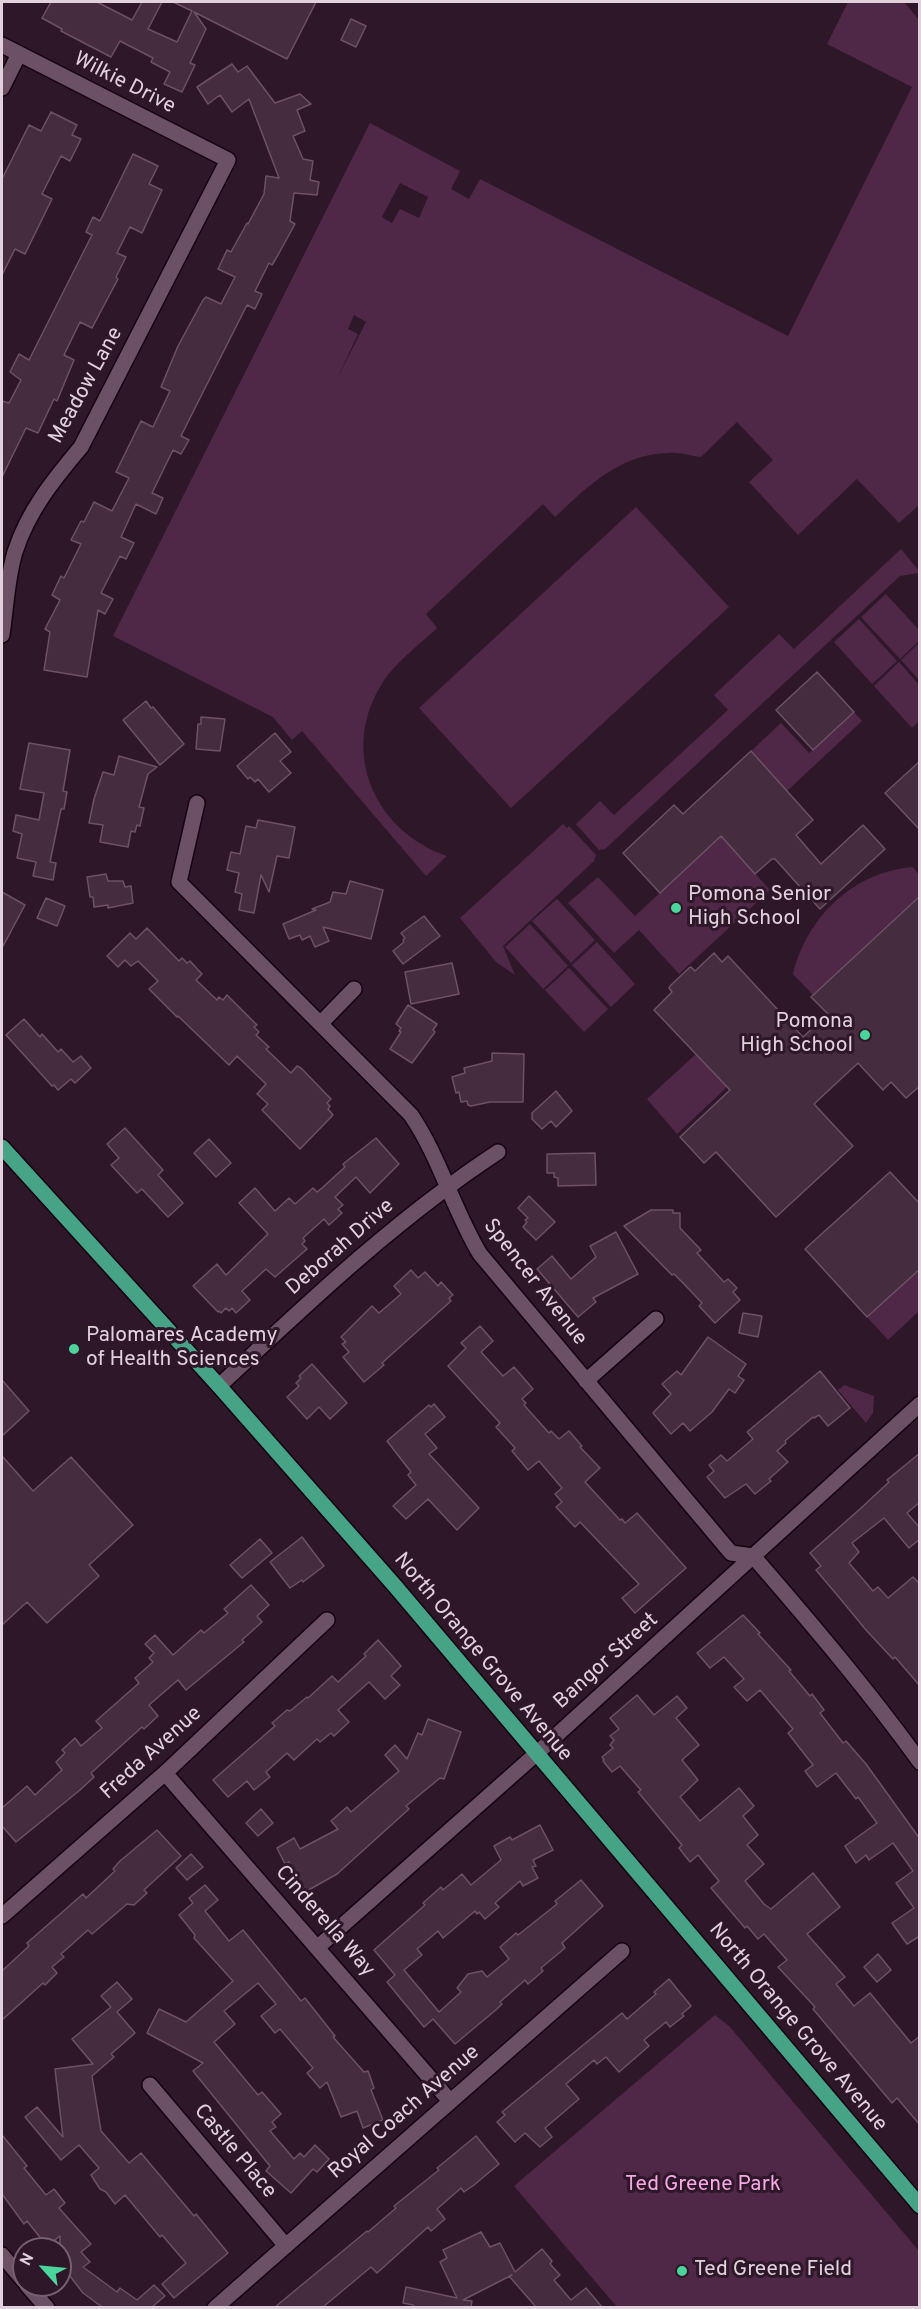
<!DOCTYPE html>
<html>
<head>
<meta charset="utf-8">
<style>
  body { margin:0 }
  #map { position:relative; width:921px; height:2309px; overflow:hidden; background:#2f172a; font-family:Overpass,sans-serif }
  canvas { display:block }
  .frame { position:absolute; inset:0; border:3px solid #e1d1dd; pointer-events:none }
  .north { position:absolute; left:12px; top:2237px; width:60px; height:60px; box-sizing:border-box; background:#2f172a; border:2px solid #766172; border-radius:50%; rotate:297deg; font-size:16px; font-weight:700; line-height:24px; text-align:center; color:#e1d1dd }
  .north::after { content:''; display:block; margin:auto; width:21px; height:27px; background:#4bd49b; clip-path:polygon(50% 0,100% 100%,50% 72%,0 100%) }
</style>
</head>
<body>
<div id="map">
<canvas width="921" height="2309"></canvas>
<div class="frame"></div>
<div class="north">N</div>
</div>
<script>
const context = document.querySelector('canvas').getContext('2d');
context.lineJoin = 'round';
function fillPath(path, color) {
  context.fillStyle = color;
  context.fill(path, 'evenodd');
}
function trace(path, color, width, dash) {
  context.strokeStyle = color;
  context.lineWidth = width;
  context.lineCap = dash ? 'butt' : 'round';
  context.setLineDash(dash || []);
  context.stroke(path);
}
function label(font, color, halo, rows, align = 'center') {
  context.font = font + ' Overpass,sans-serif';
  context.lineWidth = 6;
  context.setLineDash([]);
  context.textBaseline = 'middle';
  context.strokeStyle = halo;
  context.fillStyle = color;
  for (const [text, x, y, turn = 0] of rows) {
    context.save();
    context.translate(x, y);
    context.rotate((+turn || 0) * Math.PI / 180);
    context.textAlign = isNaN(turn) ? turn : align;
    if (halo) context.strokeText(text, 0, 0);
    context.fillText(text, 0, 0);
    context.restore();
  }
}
const green = new Path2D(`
  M848,2H904L919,20V505L899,523L857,479L798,535L749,482L773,460L737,422L701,457C691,456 679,452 669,453C620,454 588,486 555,517L543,504L426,614L437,628C418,646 393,664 380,687C340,754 376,832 447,856L426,876L302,731L292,740L273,717L113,636L370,123L460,171L451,189L469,199L480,179L788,336L912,87L827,44ZM400,183L428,197L419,218L400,209L392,223L382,217ZM354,315L366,322L337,379L358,334L348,329Z
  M636,507L729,607L511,808L419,708Z
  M901,549L919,571V573L900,576L605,849L599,850L576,824L600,801L614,815L728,710L714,695L779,634L794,649Z
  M886,594L919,630V641L900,659L861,617Z
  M859,619L897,661L872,684L834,642Z
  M919,643V680L901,660Z
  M899,662L919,685V721L912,728L874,686Z
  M854,712L862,721L787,791L751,751L781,723L809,753Z
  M563,824L567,828L569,826L596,855L594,861L503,946L515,975L496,962L460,918Z
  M721,836L770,890L679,974L639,930L614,953L568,903L598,877L635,916Z
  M913,867L919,875V896L813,995L793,974C807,917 853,872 913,867Z
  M557,899L595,940L571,963L532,921Z
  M530,924L568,966L543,989L505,947Z
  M597,942L635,984L611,1007L572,965Z
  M569,968L608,1009L584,1032L545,990Z
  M697,1053L727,1087L677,1134L647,1099Z
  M919,1269V1311L888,1340L867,1317Z
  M844,1385L874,1396L873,1413L866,1423L838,1390Z
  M715,2015L730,2027L919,2251V2307H617L514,2186Z`);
const building = new Path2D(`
  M51,2H97L132,20L142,2H162L148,29L177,42L192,11L173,2H316L287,59L194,12L206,29L190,63L195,65L182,92L164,84L170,72L151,62L153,58L120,41L111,57L61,31L62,29L42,18Z
  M351,19L366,26L356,47L341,40Z
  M232,64L238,72L247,66L275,103L300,94L311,104L297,110L305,131L293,136L303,159L313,161L310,180L319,182L317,195L294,193L290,221L295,224L278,255L272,265L269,263L255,291L262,294L255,309L247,305L197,404L181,436L189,440L181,454L173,450L152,493L163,498L156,514L136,504L121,537L134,543L126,559L120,556L101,593L113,599L105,614L98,610L87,677L44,670L50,632L45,629L60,600L52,595L61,576L64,578L81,544L71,540L81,521L84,522L94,502L112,511L129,478L116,472L141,421L153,427L170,391L161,387L178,346L203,300L206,297L221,304L235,277L218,269L227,250L231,252L247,223L248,224L264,194L266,176L279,178L249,99L232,112L220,95L208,104L197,87Z
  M51,112L77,125L72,135L81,139L70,161L61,156L42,194L52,199L25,254L15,249L2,275V179L29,125L41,131Z
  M133,154L158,166L149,184L162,190L142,233L130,227L117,253L126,257L116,277L118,279L92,328L80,322L64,355L74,360L57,401L54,399L38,433L26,428L2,477V401L9,403L21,380L10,372L19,354L29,360L92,235L86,232L93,217L100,221Z
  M817,672L854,712L813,750L776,710Z
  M146,701L151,708L153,707L184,744L160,765L123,720Z
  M201,717L225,719L220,751L196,749L198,724H201Z
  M275,733L291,752L280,761L291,773L269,792L258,779L255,782L250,777L248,779L237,766Z
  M29,743L70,750L63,791L67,792L64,809H61L50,862L56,863L53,880L33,876L36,862L17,858L22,834L13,831L16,815L39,820L44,793L20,789Z
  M751,751L813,820L796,835L821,864L863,825L885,849L820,909L775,859H772L755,874L721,836L660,893L623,853L674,805L683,814Z
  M119,756L157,767L148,774L139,807L144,808L140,826L137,825L135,832L131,831L128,847L100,842L103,825L89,823L94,799L103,772L114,775Z
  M920,761V830L885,793Z
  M258,820L295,827L289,858L277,856L269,892L261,875L254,913L239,910L242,894L235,892L239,873L227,870L231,852L240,854L246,826L256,828Z
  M106,874L108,881H123L125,887L131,886L133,903L108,908V905L94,907L93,897H90L87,877Z
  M350,881L383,890L371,939L323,927L329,941L315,947L310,936L302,940L300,935L289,939L283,924L316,910L312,909L330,902L333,892L346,894Z
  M2,892L25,905L2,948Z
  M920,896V1086L906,1098L891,1082L883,1090L858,1063L814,1104L853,1146L776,1217L716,1152L704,1163L680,1137L730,1090L654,1010L672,992L669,988L670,986L689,968L691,967L695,971L714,953L722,962L728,956L803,1037L828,1014L811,997Z
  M46,898L65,906L57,926L37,918Z
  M424,916L440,936L403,964L393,951L404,942L403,940L405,938L401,933Z
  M147,928L179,961L182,958L187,963L190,961L202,974L196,980L217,1000L219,997L223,1000L227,995L257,1025L254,1027L259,1032L256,1035L269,1047L266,1049L291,1073L297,1066L301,1068L331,1099L327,1103L330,1106L328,1109L333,1115L300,1149L262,1110L268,1104L257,1094L266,1084L237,1056L229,1065L178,1016L177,1017L149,989L158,981L138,961L131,966L125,960L118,967L107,956L130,933L136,939Z
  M452,963L459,994L411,1004L405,972Z
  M408,1005L437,1024L433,1030L435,1032L412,1063L390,1049L401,1032L399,1031L401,1028L396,1024Z
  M24,1019L40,1037L42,1034L58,1052L61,1049L73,1062L81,1056L91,1068L75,1083L71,1079L58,1090L54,1085L52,1086L6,1035Z
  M492,1053L524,1054L523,1102H490L471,1106L468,1105L467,1101L461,1102L459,1092L456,1093L452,1077L465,1073L464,1068L492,1061Z
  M556,1091L572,1111L556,1127L551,1121L542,1129L532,1119V1113Z
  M125,1128L163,1170L158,1175L183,1203L168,1217L142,1189L137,1193L111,1165L119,1158L107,1144Z
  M376,1138L399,1164L370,1193L356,1177L335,1197L343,1205L338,1209L342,1213L329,1225L324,1219L303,1238L305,1241L302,1244L307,1249L275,1277L266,1269L242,1291L250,1300L236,1313L232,1308L229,1311L226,1308L221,1313L219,1311L218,1312L193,1286L217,1264L226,1275L268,1234L239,1203L255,1188L275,1211L289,1198L295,1204L313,1188L317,1192L322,1188L345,1167L343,1164Z
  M209,1139L231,1163L216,1177L194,1153Z
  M595,1153L596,1185L558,1186V1178L554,1177V1173H547V1154Z
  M890,1172L920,1204V1269L867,1317L805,1249Z
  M529,1196L555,1222L536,1240L523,1227L527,1222L525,1220L528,1218L518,1208Z
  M651,1210H673V1213H680V1228L701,1250L697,1253L724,1282L728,1279L737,1288L733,1292L740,1300L715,1323L699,1306L702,1303L685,1285L674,1274L672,1275L624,1226Z
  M616,1232L638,1274L593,1298L596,1302L578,1317L537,1269L552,1256L571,1279L596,1257L590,1246Z
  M411,1270L418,1278L425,1272L438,1286L441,1282L453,1295L449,1298L451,1301L382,1363L384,1365L364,1382L343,1357L349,1352L342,1344L346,1342L341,1337L372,1306L379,1313L401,1294L394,1286Z
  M743,1313L762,1316L758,1337L739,1333Z
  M480,1326L493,1341L481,1352L503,1376L514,1367L533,1389L522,1399L526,1403L524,1405L549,1433L551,1431L559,1439L569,1431L582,1446L580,1447L600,1468L585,1482L620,1520L622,1519L625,1523L637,1513L686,1568L635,1613L622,1598L639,1584L580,1522L575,1527L556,1507L562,1502L555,1494L562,1488L539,1461L528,1470L512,1451L515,1448L496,1427L500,1423L448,1366L466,1348L461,1343Z
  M708,1337L746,1364L738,1376L744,1380L735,1393L729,1389L712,1412L690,1431L683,1423L671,1434L653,1413L671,1394L662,1384L677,1371L681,1375Z
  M312,1364L347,1403L330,1419L319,1407L307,1419L287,1397L299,1386L296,1383L301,1378L299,1376Z
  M820,1371L850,1408L828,1426L819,1415L814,1418L813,1417L785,1441L786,1443L777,1451L788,1462L769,1479L771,1481L755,1494L746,1484L725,1498L707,1477L714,1471L709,1465L721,1455L727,1461L753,1439L747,1432Z
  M2,1380L29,1411L2,1436Z
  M434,1404L445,1417L425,1434L437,1448L429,1454L479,1508L457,1530L428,1499L406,1519L393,1506L416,1485L408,1475L411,1472L387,1441L429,1405L431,1407Z
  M920,1453V1502L907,1513L920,1528V1539L909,1548L884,1518L852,1543L859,1552L849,1563L873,1591L878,1587L888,1598L913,1577L920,1584V1686L895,1657L893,1659L866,1630L838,1596L816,1570L821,1566L810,1553L860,1509L889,1482L887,1480Z
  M2,1456L33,1491L71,1457L133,1525L89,1565L99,1576L47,1623L27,1602L2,1625Z
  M302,1537L324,1566L303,1582L302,1580L290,1588L270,1562Z
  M260,1539L272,1553L242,1578L230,1565Z
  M251,1585L269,1605L257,1616L262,1622L242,1640L244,1642L186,1690L178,1680L149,1705L158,1716L144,1729L142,1727L91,1773L94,1777L80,1790L16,1842L2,1826V1808L27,1786L35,1795L62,1770L56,1762L65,1753L62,1750L75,1738L81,1746L102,1728L96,1721L139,1683L135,1678L153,1662L149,1658L154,1653L145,1644L155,1635L173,1655L201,1630L204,1633L228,1613L224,1609Z
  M743,1615L760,1633L758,1634L791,1670L789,1671L810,1696L812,1694L824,1710L820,1713L843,1743L846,1741L866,1764L920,1839V1936L907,1944L892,1923L914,1908L896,1883L913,1871L893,1843L869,1860L866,1855L856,1863L845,1846L877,1823L858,1797L856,1799L836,1773L817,1787L805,1771L813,1765L788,1733L793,1729L760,1690L747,1701L734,1687L744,1679L724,1657L710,1668L697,1653Z
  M378,1640L401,1666L391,1676L400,1685L385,1699L369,1682L338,1710L349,1722L334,1736L331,1733L320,1742L317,1739L294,1760L287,1753L266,1772L270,1777L254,1790L247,1781L228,1797L213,1780L275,1726L272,1723L287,1710L290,1711L307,1697L308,1698L332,1676L338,1682L366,1656L364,1654Z
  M637,1695L654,1715L677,1696L687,1708L676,1718L699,1745L682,1760L698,1780L680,1797L700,1821L739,1788L754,1806L743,1816L758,1835L747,1845L764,1864L745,1881L764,1904L771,1909L813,1873L840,1907L807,1934L845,1977L836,1984L854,2006L870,1993L911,2043L920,2036V2125L897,2098L892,2103L813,2009L815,2007L778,1967L787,1960L764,1934L758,1939L747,1926L745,1928L711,1888L719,1881L698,1855L690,1862L679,1848L682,1845L638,1792L641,1790L620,1766L612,1772L603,1761L604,1760L602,1757L613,1748L610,1745L614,1740L610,1736L619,1729L610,1718Z
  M428,1719L461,1732L444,1779L440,1778L406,1806L409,1809L337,1874L305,1892L289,1862L285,1864L277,1848L294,1838L300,1849L338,1829L331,1821L347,1807L351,1812L399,1771L385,1755L395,1745L407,1759L418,1733L422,1735Z
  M261,1809L273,1823L258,1836L246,1823Z
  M540,1825L553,1850L533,1860L536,1866L532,1867L538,1878L523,1886L520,1881L495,1903L499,1907L485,1919L479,1912L477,1914L475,1911L443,1938L438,1931L417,1949L422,1955L404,1970L439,2012L461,1992L457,1988L468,1974L482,1971L487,1977L509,1959L500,1947L516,1933L518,1935L557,1904L555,1901L581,1880L603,1906L562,1943L565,1948L541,1968L543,1971L528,1984L525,1980L500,2002L502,2004L497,2009L455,2044L433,2019L424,2027L387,1982L395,1975L374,1950L425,1905L423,1903L441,1887L443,1890L462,1874L471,1885L501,1860L494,1846L510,1837L512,1840Z
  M157,1830L181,1856L144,1890L147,1893L134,1905L127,1904L92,1934L88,1930L61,1954L64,1957L52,1967L57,1973L45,1985L43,1983L2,2020V1971L29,1946L27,1943L83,1894L86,1898L115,1871L113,1869L120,1861Z
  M191,1854L203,1867L187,1880L176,1868Z
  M205,1885L218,1900L205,1911L229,1941L243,1930L301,2001L305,1998L335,2036L333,2037L364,2072L368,2071L374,2088L371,2090L383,2120L363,2128L357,2111L341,2117L327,2082L320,2088L307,2073L313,2068L280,2029L275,2033L261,2016L276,2004L258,1983L224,2011L235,2024L214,2042L258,2095L262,2092L281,2114L272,2122L276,2127L270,2131L294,2159L300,2153L304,2157L315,2145L329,2159L317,2172L313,2169L291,2193L266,2171L270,2166L193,2071L203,2063L147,2033L159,2009L186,2022L233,1981L194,1938L195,1935L179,1915L193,1903L189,1898Z
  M878,1954L891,1970L877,1982L864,1967Z
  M669,1979L691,2006L682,2014L684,2016L670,2027L666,2022L644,2040L649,2046L619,2072L606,2057L597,2064L594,2060L566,2084L579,2099L545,2128L552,2137L540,2147L525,2133L515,2142L497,2122L505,2115L502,2112L622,2013L627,2019L656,1994L654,1992Z
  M117,1982L132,1999L117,2012L135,2033L111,2054L114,2057L92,2076L101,2131L129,2163L141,2153L194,2216L196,2214L228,2253L174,2298L162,2284L186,2263L162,2235L160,2237L125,2195L115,2204L106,2192L100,2189L91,2175L99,2168L79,2145L61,2160L25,2117L37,2107L63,2137L55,2069L93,2064L72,2039L111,2007L101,1996Z
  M2,2135L27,2166L24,2168L46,2195L54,2189L65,2203L59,2208L91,2244L81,2252L90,2262L83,2267L117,2292L120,2288L137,2300L154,2285L165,2296L152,2307H102L83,2293L60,2263V2236L47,2246L27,2221L24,2224L2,2194Z
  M476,2136L499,2164L474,2185L464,2192L461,2188L437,2209L445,2219L431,2231L428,2227L377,2273L371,2267L323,2307H275L367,2231L368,2232L396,2208L394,2206L439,2170L437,2168Z
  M481,2232L490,2247L500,2243L515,2272L542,2249L552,2261L550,2264L560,2275L554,2280L571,2300L586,2288L602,2307H536L509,2276L512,2275L463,2300L472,2301L471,2307H413V2305L403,2303L406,2287L457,2298L440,2262L447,2258L443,2250Z`);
const minor = new Path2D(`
  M2,45L228,160L81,447C54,479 28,511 15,552C7,578 6,608 2,635
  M2,88L19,54
  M197,803L179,882L411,1115C440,1158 453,1209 480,1254L731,1553L753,1556C811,1623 868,1690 920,1762
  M321,1023L354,989
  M586,1381L656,1319
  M219,1386C308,1303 396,1219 498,1152
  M165,1773L450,2101
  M2,1916L165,1773L327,1620
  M318,1947L536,1754L920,1404
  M150,2085L286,2246
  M2,2255L24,2281
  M27,2285L47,2308
  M215,2308L622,1951`);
const major = new Path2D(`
  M2,1147L219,1386L395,1586L920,2206`);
const markers = [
  [676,908,6,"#4bd49b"],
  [865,1035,6,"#4bd49b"],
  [74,1349,6,"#4bd49b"],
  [682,2271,6,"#4bd49b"]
];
const streetNames = [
  ["Wilkie Drive",124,84,27],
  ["Meadow Lane",87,386,-61],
  ["Deborah Drive",341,1248,-41],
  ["Spencer Avenue",534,1283,52],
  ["North Orange Grove Avenue",482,1658,50],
  ["Bangor Street",607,1662,-42],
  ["Freda Avenue",152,1754,-42],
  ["Cinderella Way",324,1922,49],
  ["North Orange Grove Avenue",797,2028,50],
  ["Royal Coach Avenue",405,2113,-41],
  ["Castle Place",234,2152,50]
];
const poiNames = [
  ["Pomona Senior",688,896],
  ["High School",688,920],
  ["Pomona",853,1023,"right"],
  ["High School",853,1047,"right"],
  ["Palomares Academy",86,1337],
  ["of Health Sciences",86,1361],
  ["Ted Greene Field",694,2271]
];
const parkNames = [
  ["Ted Greene Park",703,2186]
];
fillPath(green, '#4f2747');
fillPath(building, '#452c3f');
trace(building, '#6d5166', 1.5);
trace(minor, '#160312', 18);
trace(major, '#160312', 18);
trace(minor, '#6c5065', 15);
trace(major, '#47a386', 15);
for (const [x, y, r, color] of markers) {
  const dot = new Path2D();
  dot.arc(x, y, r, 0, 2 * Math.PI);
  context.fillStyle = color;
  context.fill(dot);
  trace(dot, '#2f172a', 2);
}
label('21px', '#e1d1dd', '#2f172a', streetNames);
label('21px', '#e1d1dd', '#2f172a', poiNames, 'left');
label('21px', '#f6aae4', '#2f172a', parkNames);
</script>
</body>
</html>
